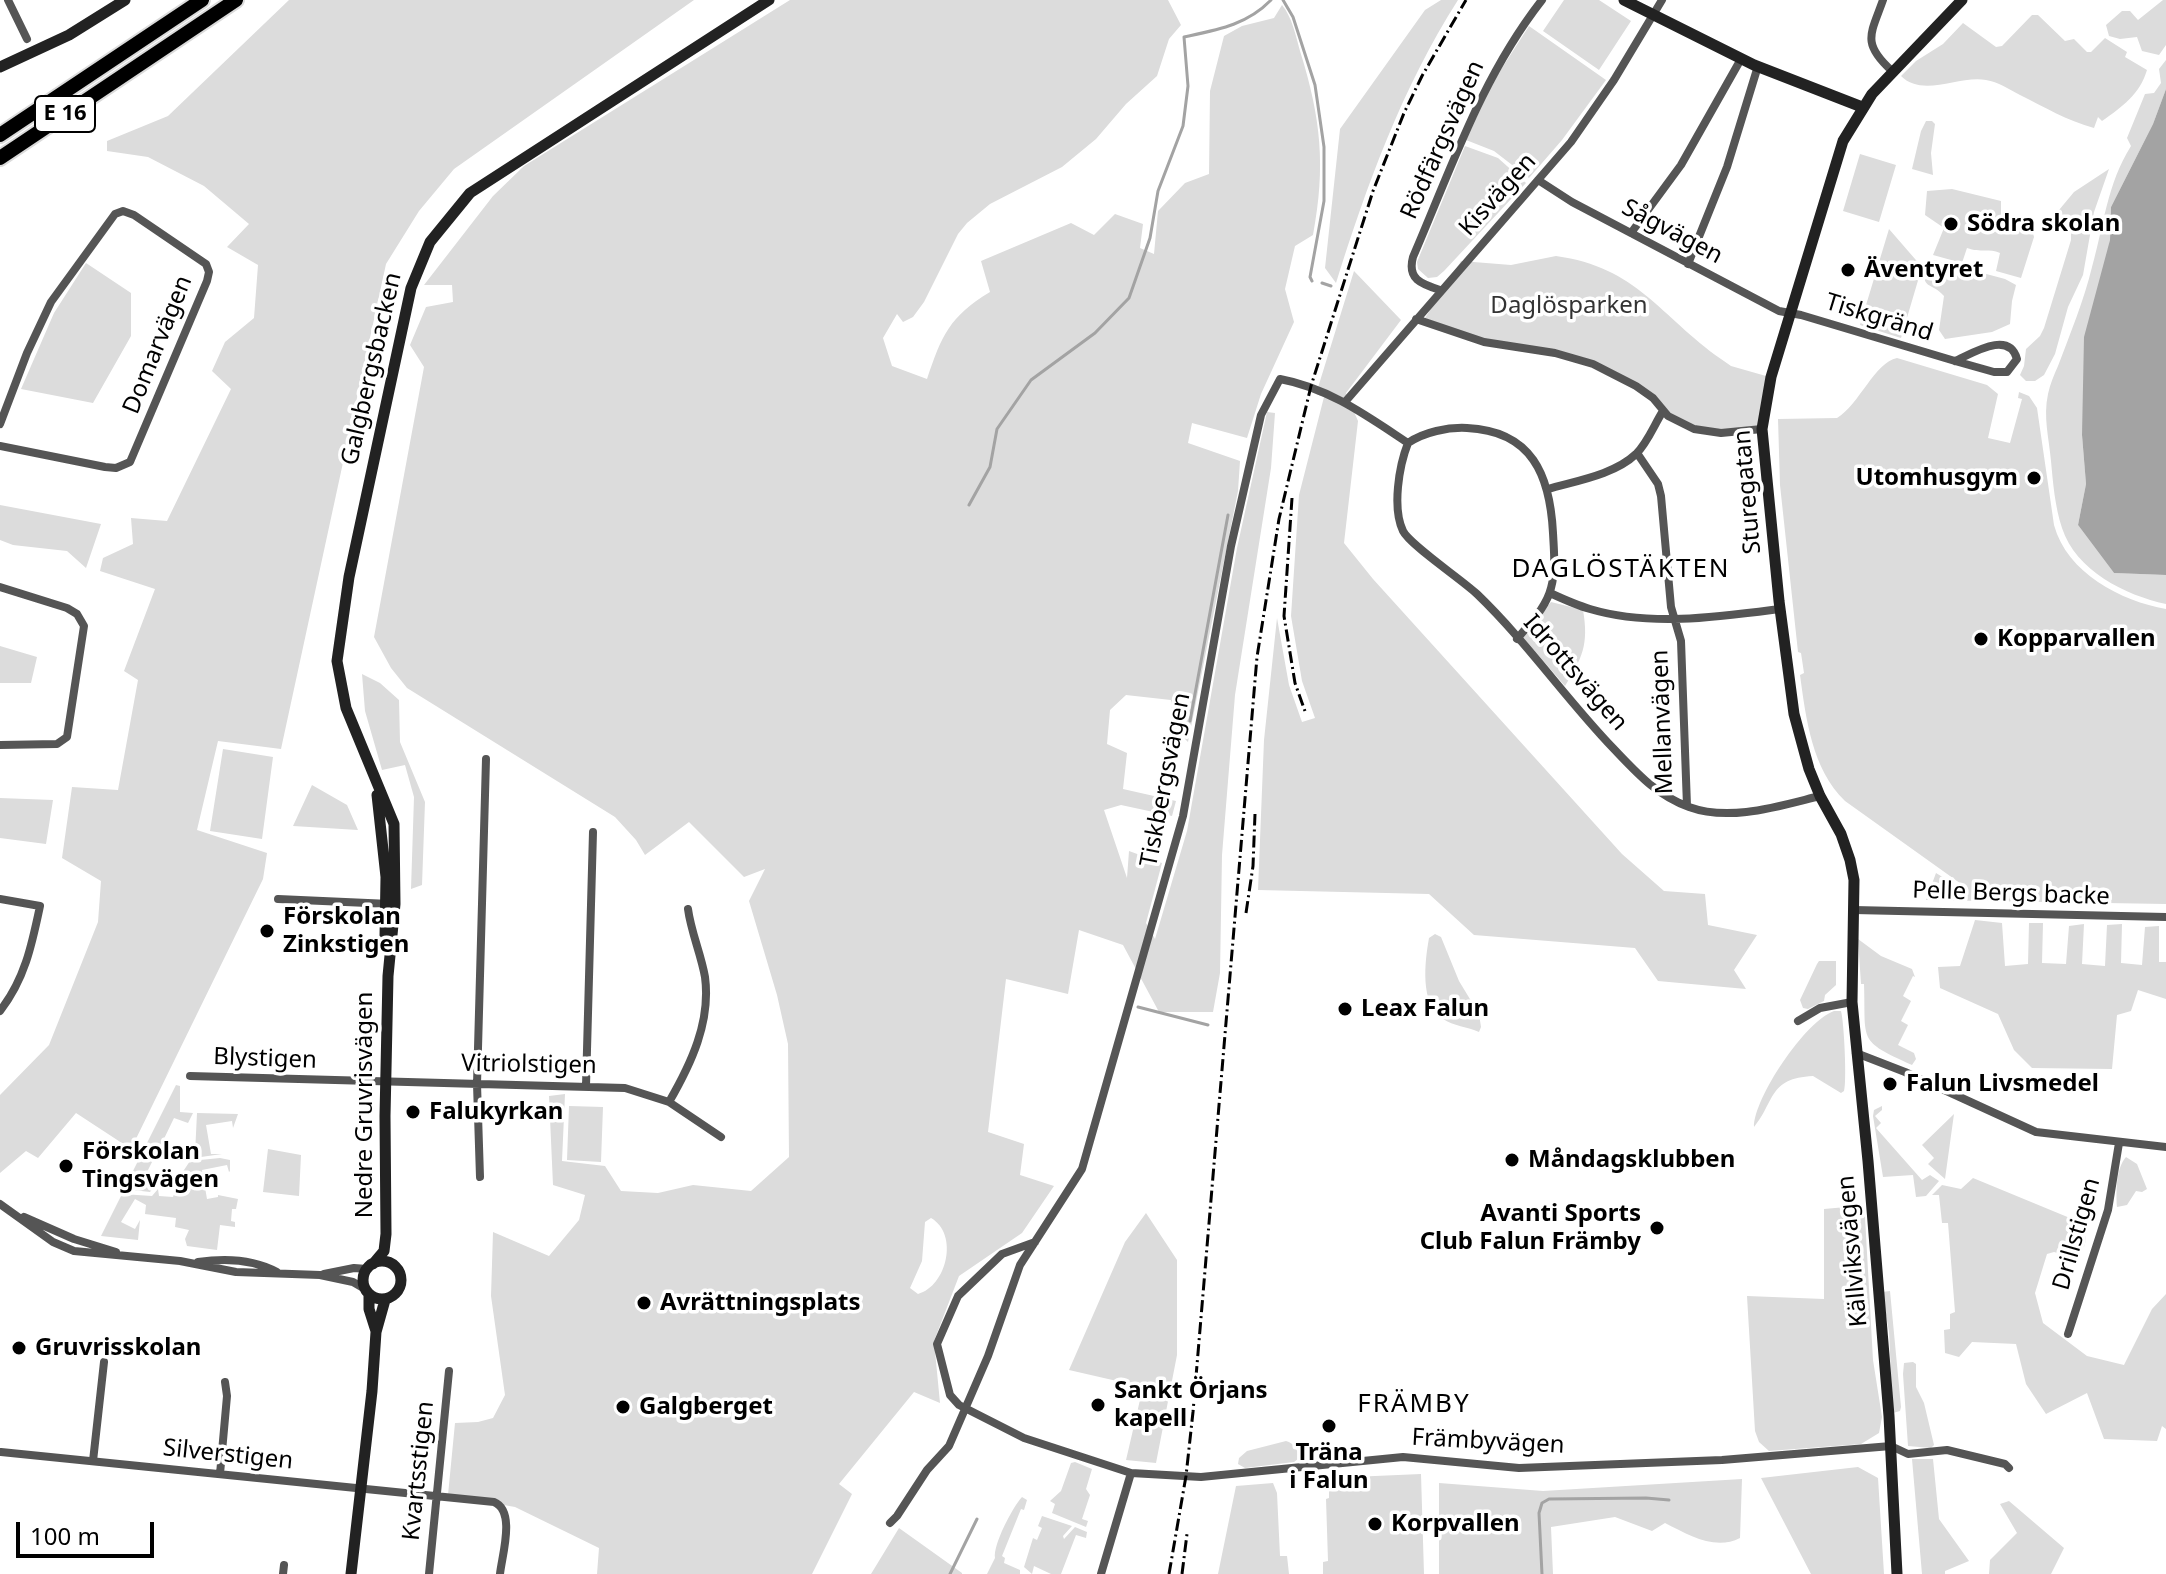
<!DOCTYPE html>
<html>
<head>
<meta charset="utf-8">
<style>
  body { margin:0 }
  #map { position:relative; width:2166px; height:1574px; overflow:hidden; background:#fff; font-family:"Noto Sans",sans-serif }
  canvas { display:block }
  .scale { position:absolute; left:16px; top:1522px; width:138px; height:36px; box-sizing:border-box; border:4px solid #000; border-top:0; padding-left:10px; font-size:24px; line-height:28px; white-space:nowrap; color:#000; -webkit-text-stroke:6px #fff; paint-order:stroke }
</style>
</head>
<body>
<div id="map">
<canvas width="2166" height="1574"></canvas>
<div class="scale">100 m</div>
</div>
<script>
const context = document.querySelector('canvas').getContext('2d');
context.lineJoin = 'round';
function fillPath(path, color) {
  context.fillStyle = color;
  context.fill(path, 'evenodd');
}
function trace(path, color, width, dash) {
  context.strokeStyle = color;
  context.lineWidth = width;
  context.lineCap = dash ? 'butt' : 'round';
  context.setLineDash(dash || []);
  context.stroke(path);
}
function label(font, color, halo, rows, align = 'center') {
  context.font = font + ' "Noto Sans",sans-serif';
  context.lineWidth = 7;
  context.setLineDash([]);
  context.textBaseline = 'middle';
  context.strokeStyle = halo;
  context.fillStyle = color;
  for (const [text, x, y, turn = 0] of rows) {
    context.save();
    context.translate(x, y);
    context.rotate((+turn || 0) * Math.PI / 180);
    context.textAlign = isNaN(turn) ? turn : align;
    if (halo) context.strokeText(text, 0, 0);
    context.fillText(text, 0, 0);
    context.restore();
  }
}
const green = new Path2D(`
  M289,0H694L454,169L419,211L386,264L281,749L218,741L197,830L267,853L263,879L131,1149L76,1113L38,1158L26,1151L0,1173V1095L49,1045L98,922L101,881L62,858L72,787L118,790L138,680L124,671L155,589L100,571L103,558L133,544L131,518L167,521L231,389L212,371L225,342L254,318L258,265L227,247L249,224L204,186L148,157L107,151V141L168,116Z
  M790,0H1168L1181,25L1169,39L1157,76L1126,104L1096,139L1062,167L990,204L967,223L958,234L924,302L913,317L903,322L897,314L883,338L892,366L927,379C942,335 949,317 990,292L981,261L1071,223L1094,235L1115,214L1143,224L1140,248L1154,254L1158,211L1185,183L1209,174L1210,91L1224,36L1242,26L1274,18L1282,5C1292,17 1296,36 1300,51C1321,118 1326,166 1313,235L1295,246L1285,289L1294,322L1261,394L1247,438L1192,423L1188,443L1240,461L1238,491L1188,742L1174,728L1171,700L1126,695L1110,710L1107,744L1127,753L1123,789L1176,801L1172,816L1121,805L1104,810L1127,878L1129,851L1162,863L1146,923L1155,939L1187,831L1237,548L1267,412L1275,413L1271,468L1235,695L1222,855L1220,973L1213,1012H1159L1123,945L1079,930L1068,994L1006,979L988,1132L1024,1144L1020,1175L1054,1186L1022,1233L959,1276L934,1341L940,1403L914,1392L839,1484L852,1494L812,1574H597L599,1548L515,1507L448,1495L455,1423L478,1422L493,1418L505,1395L491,1296L493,1232L549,1256L579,1220L585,1195L553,1185L549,1096L565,1094L562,1161L605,1166L621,1191L658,1193L693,1185L751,1191L789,1157L788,1044L777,995L749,901L765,869L744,877L689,822L645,855L636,840L615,817L407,688L391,668L374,637L424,367L410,345L426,307L453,302L452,285H424L493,196L524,166ZM931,1218C959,1234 947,1286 918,1294L910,1288L922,1261L925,1222Z
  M1441,0H1458C1402,88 1367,184 1336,283L1325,268L1340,129L1425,10Z
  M1564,0H1599L1631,21L1599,70L1543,31Z
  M2163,0H2166V45L2159,55L2142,51L2137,37L2120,39L2109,36L2106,25L2122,11H2130L2138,20Z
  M2032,15H2038L2065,41L2074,39L2087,52H2091L2105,38L2127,52L2125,57L2147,70C2140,94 2122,107 2102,121L2098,117L2094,128C2068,121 2044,107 2020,95C2009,89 1998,82 1986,80C1959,75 1923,98 1901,76L1916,61L1943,44L1963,23L1996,47L2002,46Z
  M1529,26L1606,80L1562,140L1529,178L1494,151L1466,140L1493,82Z
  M2166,60V89L2153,124L2111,207L2110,240L2082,435L2086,484L2078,525L2114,573L2166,575V604C2125,595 2076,571 2062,528C2055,507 2053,483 2051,461C2049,438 2043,417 2048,394C2050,384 2054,375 2058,366C2070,334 2084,300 2092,267C2104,225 2107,184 2131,146L2127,138L2145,94L2154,93L2161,83L2159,69Z
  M1926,121H1932L1935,124L1931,153L1933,175L1912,169L1921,131Z
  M1465,146L1498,158L1526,183L1444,271L1437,277L1428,278L1418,269L1417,262Z
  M1860,154L1896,165L1879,222L1843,211Z
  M2109,169L2094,212L2083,275L2068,307L2055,354L2044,375L2035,381H2026L2020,375L2024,366L2026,349L2040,336L2044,328L2071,240V230L2059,210L2074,192Z
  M1952,189L2001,201V217L2033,233L2034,237L2021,278L1996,271L2000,253C1989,248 1981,253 1967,248L1962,263L1933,255L1944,228L1925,215L1927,191Z
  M1889,229L1922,267L1901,338L1860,325Z
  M1556,256C1637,267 1660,316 1721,359L1731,366L1766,376L1760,427L1700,431L1678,420L1602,366L1478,339L1425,318L1461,261L1511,265Z
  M1934,260L2005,279L2016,285L2012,301L2010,324L1992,332L1945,339L1939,330L1944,296C1931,281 1921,291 1925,265Z
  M86,263L131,293V336L93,403L21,389L54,313Z
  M1354,271L1401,320L1346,393L1358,421L1344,543L1373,579L1622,854L1664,891L1705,894L1708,925L1757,935L1734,970L1746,989L1658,981L1635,948L1474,935L1429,894L1258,890L1264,740L1277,618L1289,685L1302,722L1315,718L1302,681L1291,616L1299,495L1324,397L1316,394Z
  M1897,358L1987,385L1998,394L1988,438L2010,443L2022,399L2018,398L2019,392L2029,396L2037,408L2054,525C2067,573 2121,601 2166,609V904L1926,900L1936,873L1957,886H1964L1845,801C1812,769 1806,719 1800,675L1804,673L1801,653L1798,652L1780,485L1778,419L1837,418C1859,405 1875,362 1897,358Z
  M0,505L101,524L86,568L67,551L13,545L0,540Z
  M1551,602L1583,610C1589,645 1582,658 1565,686L1522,636Z
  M0,646L37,657L31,683H0Z
  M362,674L380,683L399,700L400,742L425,802L422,885L411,889L414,797L405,765L382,770L365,711Z
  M223,749L273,757L262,839L210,831Z
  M312,785L347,805L358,830L293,826Z
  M0,798L53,800L46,844L0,838Z
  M1975,920L2002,923L2005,966L2028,964L2029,923H2043L2042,963L2066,964L2069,926L2084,924L2082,964L2105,966L2107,925L2122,924L2121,963L2142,965L2145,927L2159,926V962H2166V999L2138,990L2131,1011L2117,1015L2112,1069L2032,1068L2014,1050L1998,1014L1940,988L1938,967L1960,966Z
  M1435,934L1441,937L1459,981L1479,1014L1481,1027L1479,1032C1468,1027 1453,1026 1443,1019C1419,1005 1425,960 1429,938Z
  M1858,939L1881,956L1912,969L1915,977L1913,976L1903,996L1911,1001L1901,1021L1908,1025L1898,1045L1914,1053L1916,1059L1912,1065C1857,1040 1866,1042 1864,984H1861Z
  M1836,961V985L1825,995L1824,1001L1808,1009L1803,1008L1800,1000L1817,964L1819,961Z
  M1834,1011H1841C1844,1021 1847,1082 1844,1091L1841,1093L1813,1076C1768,1078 1775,1102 1754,1127C1754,1098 1805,1021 1834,1011Z
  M176,1085L180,1086V1112L193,1113L188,1123L174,1118L161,1145L176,1153L174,1156L184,1161H166L155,1156L142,1182L153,1188L150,1192L124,1189Z
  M569,1106L603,1107L601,1162L567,1160Z
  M1882,1106V1110L1875,1116L1881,1123L1876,1128L1922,1180L1930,1175L1939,1181L1926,1196L1916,1197L1913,1175L1883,1177L1873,1116L1874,1110Z
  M197,1113L238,1114L233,1128L232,1121L206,1125L211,1154H222L201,1157L195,1154Z
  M1954,1114L1945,1179L1928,1164L1934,1158L1922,1145Z
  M268,1149L301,1155L299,1196L263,1192Z
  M2126,1157L2137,1164L2147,1189L2142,1192L2136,1191L2127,1205L2117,1207C2116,1192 2116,1168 2126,1157Z
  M220,1158L230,1160V1171L229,1172L227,1165L202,1170L207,1199L218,1197V1195L238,1199L236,1209H232L231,1221L235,1222V1227L220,1225L217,1250L187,1246L185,1239L189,1230L175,1227L176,1218L145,1214L146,1205L135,1199L121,1222L135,1229L140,1220L138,1240L101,1236L122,1194L152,1196L158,1189L159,1196L173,1197L180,1176L190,1161Z
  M1973,1178L2082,1223L2086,1240L2084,1247L2077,1248L2072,1257L2054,1252L2047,1254L2035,1293L2043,1323L2087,1356L2124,1365L2152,1309L2166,1294V1429L2162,1426L2157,1441L2104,1439L2087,1393L2046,1414L2026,1384L2016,1344L1972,1342L1959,1357L1945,1353L1944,1330L1950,1329V1314L1955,1312L1948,1223H1942L1939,1195H1932L1942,1185L1961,1189Z
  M1857,1206L1865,1217L1873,1360L1882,1417L1879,1433L1861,1444L1769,1451L1759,1442L1755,1431L1747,1296L1824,1299V1209Z
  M1146,1213L1177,1260V1355L1156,1463L1126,1460L1143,1387L1069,1370L1125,1242Z
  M1890,1291L1901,1407L1900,1411L1893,1413L1889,1332L1882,1292Z
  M1913,1362L1916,1364V1387L1924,1403L1934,1445L1931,1448L1908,1446L1903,1374L1904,1363Z
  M1286,1441C1294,1443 1299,1450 1298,1459L1294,1462L1245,1468L1238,1464L1239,1458L1247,1451Z
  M1912,1459H1933L1939,1519L1969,1561L1945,1571V1574H1922Z
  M1075,1462L1092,1469L1086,1489L1090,1495L1082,1519L1088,1521L1086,1527L1052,1513L1055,1504L1050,1501L1061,1491L1071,1463Z
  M1858,1467L1878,1478L1884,1574H1811L1761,1478Z
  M1421,1474L1424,1574H1323V1562L1328,1561L1326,1499L1329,1498V1478Z
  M1742,1479L1740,1538C1715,1551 1689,1535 1665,1523L1652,1531L1615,1517L1551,1527L1553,1574H1439V1483L1543,1491Z
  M1273,1483L1277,1493L1280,1556H1287L1289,1574H1218L1236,1486Z
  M1022,1497L1027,1500L1024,1510L1021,1509L1002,1556L1005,1558L1004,1563L1020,1570V1574H987L995,1558C993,1545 1012,1508 1022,1497Z
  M2009,1501L2064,1548L2051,1574H1989L1990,1560L2017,1533L2000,1504Z
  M1042,1516L1072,1526L1063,1536L1064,1539L1075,1527L1087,1532L1086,1538L1076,1535L1061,1574H1051L1034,1566L1032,1574L1024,1567L1033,1538L1037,1540L1042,1528L1038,1526Z
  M899,1528L962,1573V1574H871Z`);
const water = new Path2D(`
  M2166,89V575L2114,573L2078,525L2086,484L2082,435L2084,337L2110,240L2111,207L2153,124Z`);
const stream = new Path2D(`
  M1283,0L1293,17L1315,85L1324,147V201L1310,277L1312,281
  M1322,283L1331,286
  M969,505L990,467L997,429L1031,380L1095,333L1129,298L1150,238L1158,191L1183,126L1188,86L1184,37C1217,30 1247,25 1271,0
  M1190,721L1228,515
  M1138,1007L1208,1025
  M950,1574L977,1519
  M1542,1574L1539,1513L1542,1503L1549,1499L1646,1498L1669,1500`);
const street = new Path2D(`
  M8,0L27,39
  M1883,0C1871,34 1861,43 1892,71
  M1538,180L1572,202L1779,311L1801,315L1955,361L1994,372H2007L2017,359C2009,330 1973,353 1955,361
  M1631,233L1681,165L1741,59
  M1688,264L1727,167L1758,66
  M1440,290C1421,284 1407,279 1413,257C1452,167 1481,78 1542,0
  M1416,319L1484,342L1555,353L1593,364L1636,386L1653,398L1668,416L1694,429L1721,433L1762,429
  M1345,402L1571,142L1614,80L1662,0
  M0,424L27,353L51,302L115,214L123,211L134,215L206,264L209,272L207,281L130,462L116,468L105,467L0,446
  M1408,443C1399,466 1392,508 1403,531C1410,545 1461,579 1477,594C1526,641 1566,699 1613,748C1637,773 1656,795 1689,807C1730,822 1779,806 1820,796
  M1408,443C1424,432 1448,427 1467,428C1532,431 1550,475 1553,533C1554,552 1556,570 1551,588C1546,608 1530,623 1517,639
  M1637,453L1658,484L1661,496L1671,607L1681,641L1687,806
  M1548,489C1575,481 1614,475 1636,454C1648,442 1654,425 1663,411
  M0,587L67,608L77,614L84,626L67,737L57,744L0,745
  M1550,593C1563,599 1576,605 1590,609C1650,627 1719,617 1780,609
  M0,899L40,906C32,944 25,979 0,1011
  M278,899L390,904
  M1854,910L2166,917
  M1798,1021L1820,1008L1852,1002
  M1856,1053L1905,1072L2036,1132L2166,1147
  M190,1076L625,1088L669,1102L721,1137
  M586,1086L593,832
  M669,1102C691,1064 711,1022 705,977C701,954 691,932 688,909
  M480,1177L477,1084L486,759
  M0,1204L53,1242L74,1251L180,1261L236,1272L320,1275L353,1282L365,1289
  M24,1217L74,1239L116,1252
  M1035,1242L1002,1254L958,1296L937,1344L950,1395L959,1405L1024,1438L1131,1473L1201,1477L1403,1457L1519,1468L1722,1460L1891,1446L1908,1454L1947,1450L2005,1464L2009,1468
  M198,1262C225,1258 253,1259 277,1272
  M324,1274L354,1268L367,1269
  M2068,1334L2108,1210L2119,1143
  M1,1452L494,1502C516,1511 502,1555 500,1574
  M93,1461L104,1362
  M220,1474L227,1396L225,1382
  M890,1523L897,1516L927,1470L949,1446L988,1356L1020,1265L1082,1169L1183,816L1231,546L1261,415L1280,379C1329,388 1367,416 1408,443
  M283,1574L284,1565
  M429,1574L449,1371
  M1101,1574L1131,1473`);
const secondary = new Path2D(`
  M1624,0L1754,65L1862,107
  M0,67L69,35L125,0
  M377,795L386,877L385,937
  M363 1280a19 19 0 1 1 38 0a19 19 0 1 1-38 0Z
  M373,1264L384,1251L386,1234L385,1116L388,976L395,904L394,824L346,708L337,661L349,577L411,288L430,242L470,193L769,0
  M369,1294V1309L376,1331
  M351,1574L372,1391L376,1332L385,1300
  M1897,1574L1889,1416L1868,1161L1852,1002L1854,880L1850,860L1841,834L1820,796L1809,769L1794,714L1779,601L1762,429L1771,377L1843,141L1872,94L1962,0`);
const highway = new Path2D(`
  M0,135L202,0
  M0,158L236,0`);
const rail = new Path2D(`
  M1292,498L1284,616L1295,683L1306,714
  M1246,913L1253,866L1255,814
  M1169,1574L1186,1476L1193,1412L1257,657L1279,519L1311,386L1373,191L1404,113L1422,76L1466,0
  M1182,1574L1187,1534`);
const markers = [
  [1951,224,8,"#000"],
  [1848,270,8,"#000"],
  [2034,478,8,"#000"],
  [1981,639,8,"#000"],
  [267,931,8,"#000"],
  [1345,1009,8,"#000"],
  [1890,1084,8,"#000"],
  [413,1112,8,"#000"],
  [1512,1160,8,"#000"],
  [66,1166,8,"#000"],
  [1657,1228,8,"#000"],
  [644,1303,8,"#000"],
  [19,1348,8,"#000"],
  [1098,1405,8,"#000"],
  [623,1407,8,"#000"],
  [1329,1426,8,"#000"],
  [1375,1524,8,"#000"]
];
const shields = [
  [65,114,60]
];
const shieldNames = [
  ["E 16",65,114]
];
const streetNames = [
  ["Rödfärgsvägen",1443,140,-66],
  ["Kisvägen",1498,195,-48],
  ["Sågvägen",1672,232,28],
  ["Tiskgränd",1879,318,17],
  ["Domarvägen",158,345,-68],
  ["Galgbergsbacken",372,369,-77],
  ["Sturegatan",1748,492,-95],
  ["Idrottsvägen",1575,673,49],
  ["Mellanvägen",1663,722,-92],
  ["Tiskbergsvägen",1166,780,-79],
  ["Pelle Bergs backe",2011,894,2],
  ["Blystigen",265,1059,2],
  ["Vitriolstigen",529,1065,1],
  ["Nedre Gruvrisvägen",365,1105,-90],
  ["Drillstigen",2077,1234,-74],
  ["Källviksvägen",1853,1251,-95],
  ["Främbyvägen",1488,1442,3],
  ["Silverstigen",228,1455,6],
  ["Kvartsstigen",419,1471,-84]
];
const poiNames = [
  ["Södra skolan",1967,224],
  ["Äventyret",1864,270],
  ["Utomhusgym",2018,478,"right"],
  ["Kopparvallen",1997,639],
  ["Förskolan",283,917],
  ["Zinkstigen",283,945],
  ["Leax Falun",1361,1009],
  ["Falun Livsmedel",1906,1084],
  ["Falukyrkan",429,1112],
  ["Förskolan",82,1152],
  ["Tingsvägen",82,1180],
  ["Måndagsklubben",1528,1160],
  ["Avanti Sports",1641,1214,"right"],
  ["Club Falun Främby",1641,1242,"right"],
  ["Avrättningsplats",660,1303],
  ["Gruvrisskolan",35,1348],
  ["Sankt Örjans",1114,1391],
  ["kapell",1114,1419],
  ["Galgberget",639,1407],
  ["Träna",1329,1453,"center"],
  ["i Falun",1329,1481,"center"],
  ["Korpvallen",1391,1524]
];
const parkNames = [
  ["Daglösparken",1569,306]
];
const neighbourhoodNames = [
  ["DAGLÖSTÄKTEN",1621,570],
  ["FRÄMBY",1414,1405]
];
fillPath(green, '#dcdcdc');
fillPath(water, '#a3a3a3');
trace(stream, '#a3a3a3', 3);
trace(highway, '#dbdbdb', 18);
trace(street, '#555', 8);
trace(secondary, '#222', 11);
trace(highway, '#000', 14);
trace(rail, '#000', 3, [12, 4, 2, 4]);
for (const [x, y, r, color] of markers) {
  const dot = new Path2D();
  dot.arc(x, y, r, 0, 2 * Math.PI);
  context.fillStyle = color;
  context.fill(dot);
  trace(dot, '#fff', 3);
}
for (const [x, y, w] of shields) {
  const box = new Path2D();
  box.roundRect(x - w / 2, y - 18, w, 36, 6);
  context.fillStyle = '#fff';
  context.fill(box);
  trace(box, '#000', 2);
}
label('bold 22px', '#000', null, shieldNames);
label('24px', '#000', '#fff', streetNames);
label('bold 24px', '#000', '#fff', poiNames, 'left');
label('24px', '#333', '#fff', parkNames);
context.letterSpacing = '2px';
label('26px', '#000', '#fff', neighbourhoodNames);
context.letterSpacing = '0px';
</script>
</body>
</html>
